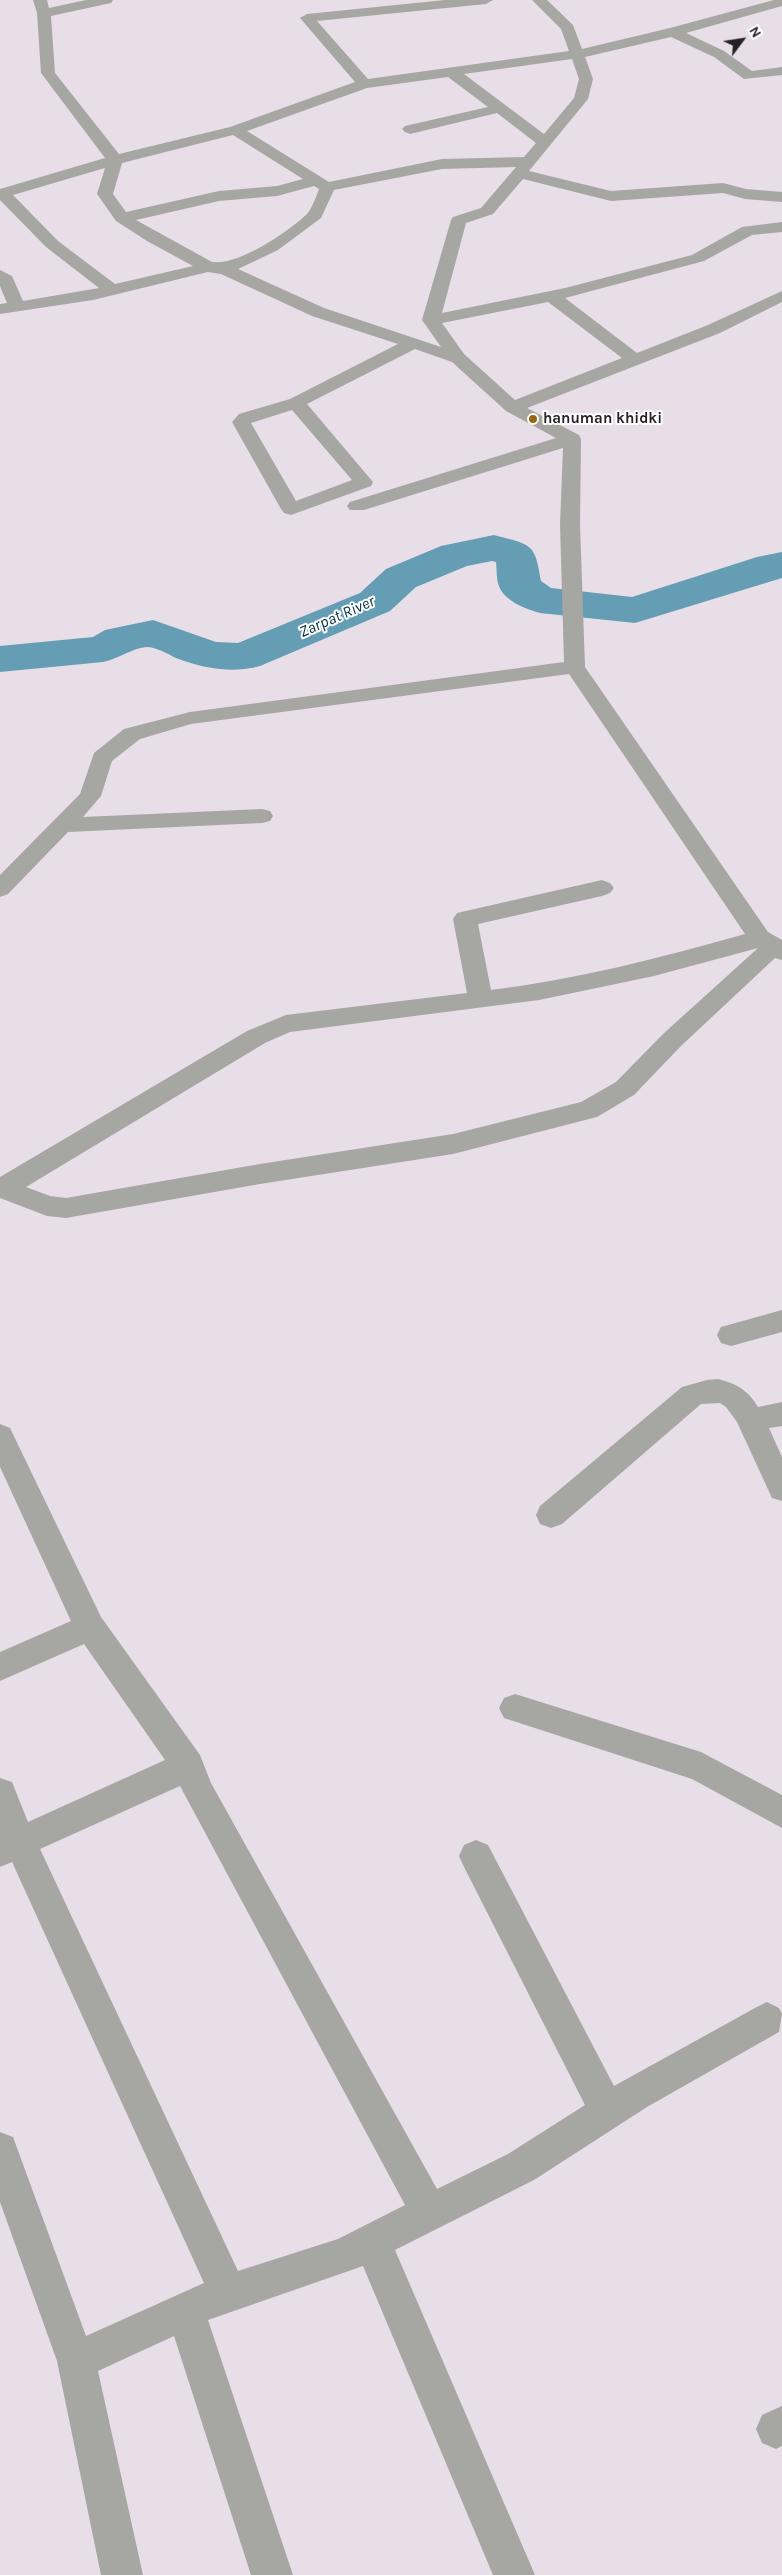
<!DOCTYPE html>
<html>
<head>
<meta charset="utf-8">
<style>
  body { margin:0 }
  #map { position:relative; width:782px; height:2575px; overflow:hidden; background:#e7dee8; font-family:Karla,sans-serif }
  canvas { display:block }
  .north { position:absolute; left:717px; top:15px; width:50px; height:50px; -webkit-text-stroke:4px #fff; paint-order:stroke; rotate:59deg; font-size:14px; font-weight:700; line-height:20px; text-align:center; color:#252225 }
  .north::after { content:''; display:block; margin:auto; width:18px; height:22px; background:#252225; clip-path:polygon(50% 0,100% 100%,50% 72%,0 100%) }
</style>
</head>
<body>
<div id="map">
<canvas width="782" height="2575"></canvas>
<div class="north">N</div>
</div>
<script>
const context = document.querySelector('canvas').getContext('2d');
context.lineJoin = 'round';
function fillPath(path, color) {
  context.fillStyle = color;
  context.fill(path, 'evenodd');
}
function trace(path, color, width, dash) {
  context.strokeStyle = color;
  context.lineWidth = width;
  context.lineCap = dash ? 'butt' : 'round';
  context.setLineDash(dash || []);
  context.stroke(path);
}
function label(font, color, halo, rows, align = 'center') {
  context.font = font + ' Karla,sans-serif';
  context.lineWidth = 4;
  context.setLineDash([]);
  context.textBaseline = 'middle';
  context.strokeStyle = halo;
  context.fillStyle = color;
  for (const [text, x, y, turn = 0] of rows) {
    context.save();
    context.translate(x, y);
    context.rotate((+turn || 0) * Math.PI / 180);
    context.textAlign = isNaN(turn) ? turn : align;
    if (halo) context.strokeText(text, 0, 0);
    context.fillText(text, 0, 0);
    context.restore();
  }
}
const river = new Path2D(`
  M494,535C531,545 535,542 541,581L551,588L632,597L757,557L782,552V578L635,623L540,613C526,609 504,601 499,586C496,579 497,569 496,562L492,561L467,566L416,587L390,611L260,666C231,674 203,668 176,658C168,654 156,647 147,647C132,648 118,659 103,662L0,672V646L93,637L105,630L153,620L216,642L238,643L360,593L386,569L441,546Z`);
const minor = new Path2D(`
  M33,0H47L49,8L86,0H113L111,3L51,16L55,73L119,154L230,127L355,82L300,18L307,14L445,0H493L486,4L317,21L368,79L569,51L561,29L532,0H547L573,25L582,49L670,28L774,0H782V6L686,33L724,51L752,71L782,67V75L744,79L714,57L671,37L585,57L593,79L588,99L529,171L611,191L723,183L746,189L782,192V202L745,199L723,193L611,201L523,179L493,214L466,223L442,313L565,288L692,255L742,227L782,222V232L752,235L704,261L565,298L637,353L708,325L782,291V302L720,333L527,408L579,435L581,439L580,524L585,667L768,932L782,940V960L775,958L681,1046L634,1095L597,1117L453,1154L260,1184L66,1218L47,1216L0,1198V1177L247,1031L286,1015L467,993L453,919L457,913L602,880L610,883L614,888L610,893L602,896L478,924L491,990C578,979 661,958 745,934L569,674L191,724L140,739L112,761L101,796L83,817L262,809L270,811L273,816L270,821L262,823L68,832L8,894L0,897V875L80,794L94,753L124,729L190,712L564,662L560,524L563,448L364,510H350L347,506L350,502L556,438L506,411L452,362L415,349L307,404L373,482L371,486L291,515L284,513L281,509L232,422L239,414L290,399L398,344L312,316L221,274L208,272L93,300L0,314V304L7,303L0,286V270L12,276L23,301L99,288L46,247L0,200V189L105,158L41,73L37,13ZM572,59L579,79L574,98L544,134L464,74ZM448,77L488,107L405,126L402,129L405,132L410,134L497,113L536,143L524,157L442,159L329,182L247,131L367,88ZM233,135L303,179L277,186L219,191L126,212L113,194L122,163ZM516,167L481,208L453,217L451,220L422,320L441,347L324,308L238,269L278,250L321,218L334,190L442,169ZM105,168L97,194L116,221L147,241L193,266L115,284L58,241L13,195ZM314,186L319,189C316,197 312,208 307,214C288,232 238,266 212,262L136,220L219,201L277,196ZM548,302L622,358L515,400L464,354L442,323ZM292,410L352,480L296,501L251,423ZM758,948L663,1034L616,1082L581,1102L453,1134L260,1164L66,1198L50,1196L26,1187L265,1043L290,1032L539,1000L654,976Z
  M782,1310V1332L731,1346L721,1343L717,1335L721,1327Z
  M718,1379C737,1384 748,1390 758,1407L782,1402V1426L769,1428L782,1457V1501L772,1498L737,1422L726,1407L720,1403L701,1404L562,1524L551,1528L540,1524L536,1515L540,1506L682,1387L707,1380Z
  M0,1424L10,1428L101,1617L200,1755L211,1783L437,2189L508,2154L585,2105L464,1867L459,1856L464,1845L476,1840L488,1845L614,2086L755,2008L767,2002L779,2008L782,2014L779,2032L647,2107L534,2180L395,2250L535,2575H493L363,2266L208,2320L293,2575H251L174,2336L98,2371L143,2575H101L57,2361L0,2202V2132L13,2137L86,2336L204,2283L12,1862L0,1867V1778L12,1782L28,1822L165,1760L84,1644L0,1681V1652L71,1621L0,1467ZM180,1786L405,2205L338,2239L238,2271L40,1849Z
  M515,1694L701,1752L782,1795V1828L692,1779L504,1718L499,1708L504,1698Z
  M782,2406V2446L776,2449L762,2443L756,2429L762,2415Z`);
const markers = [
  [533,419,5,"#936712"]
];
const farPoinames = [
  ["hanuman khidki",543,419]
];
const farWaternames = [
  ["Zarpat River",337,617,-24]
];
fillPath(river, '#659db4');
fillPath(minor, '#a6a7a2');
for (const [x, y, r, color] of markers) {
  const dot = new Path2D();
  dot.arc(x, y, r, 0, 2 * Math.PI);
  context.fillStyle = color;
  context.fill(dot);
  trace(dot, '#fff', 2);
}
label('bold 15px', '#252225', '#fff', farPoinames, 'left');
label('italic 16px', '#003243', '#fff', farWaternames);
</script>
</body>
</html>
